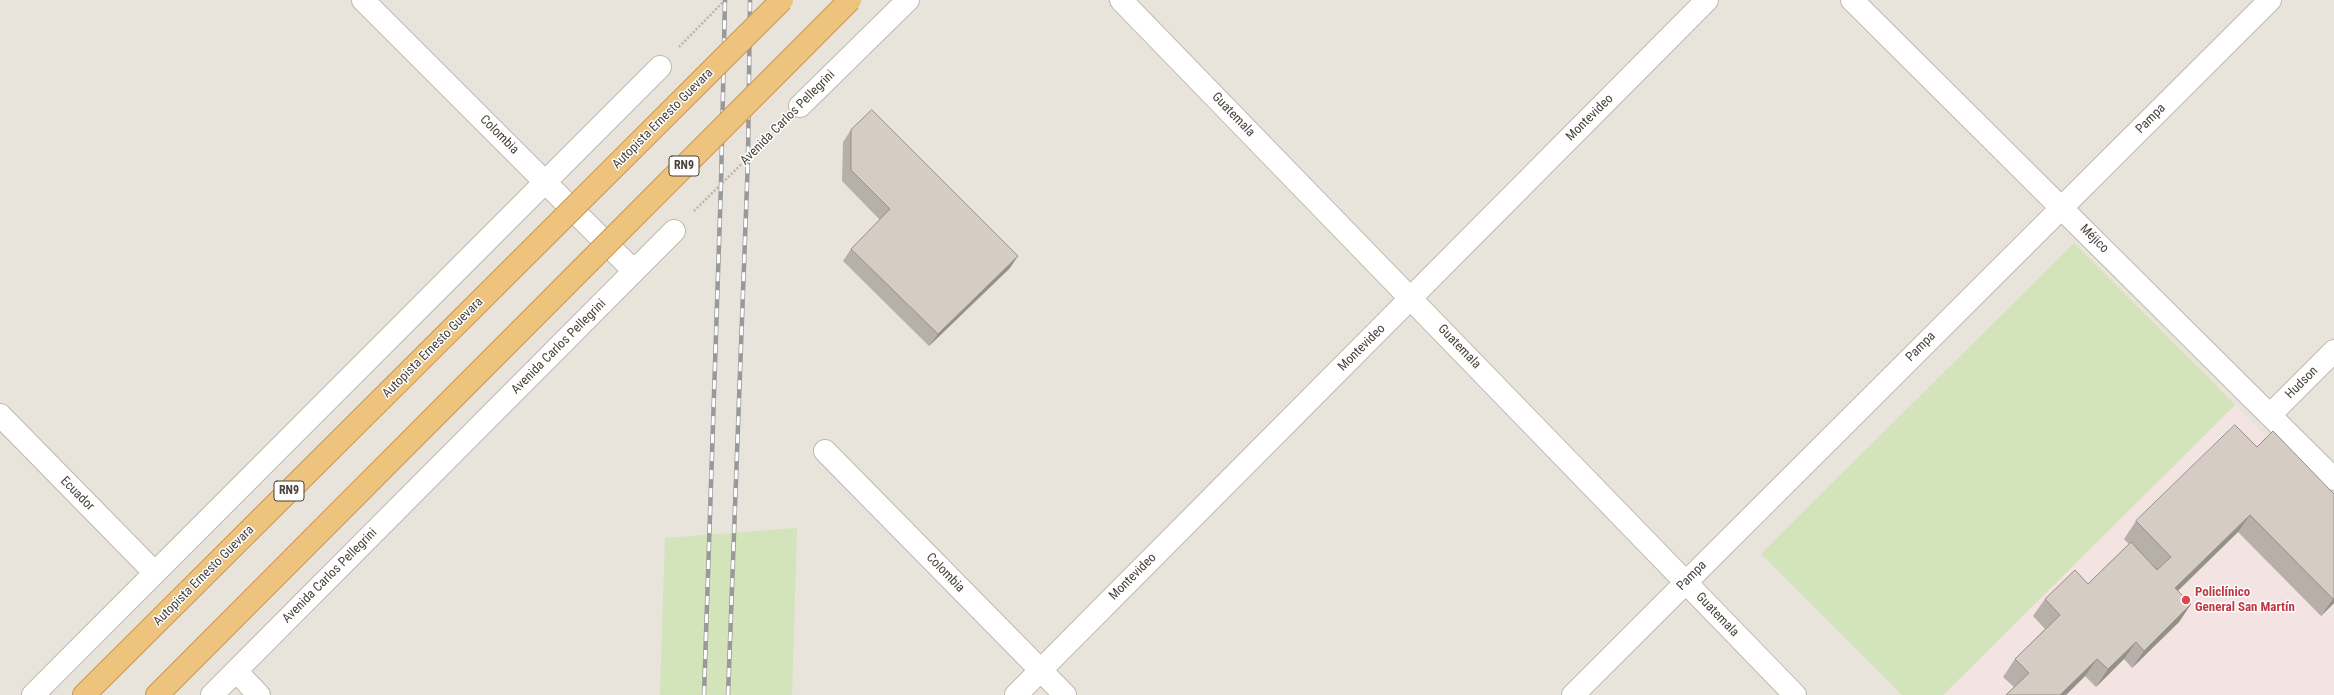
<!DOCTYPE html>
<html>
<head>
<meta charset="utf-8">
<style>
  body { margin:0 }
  canvas { display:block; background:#f4f1ec }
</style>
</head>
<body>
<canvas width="2334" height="695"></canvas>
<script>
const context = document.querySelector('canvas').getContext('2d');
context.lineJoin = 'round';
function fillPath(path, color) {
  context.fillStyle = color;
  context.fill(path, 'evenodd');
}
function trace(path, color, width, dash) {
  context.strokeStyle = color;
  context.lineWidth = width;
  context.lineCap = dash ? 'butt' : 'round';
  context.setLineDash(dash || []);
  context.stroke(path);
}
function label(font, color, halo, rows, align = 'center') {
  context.font = font + ' "Roboto Condensed",sans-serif';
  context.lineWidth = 3;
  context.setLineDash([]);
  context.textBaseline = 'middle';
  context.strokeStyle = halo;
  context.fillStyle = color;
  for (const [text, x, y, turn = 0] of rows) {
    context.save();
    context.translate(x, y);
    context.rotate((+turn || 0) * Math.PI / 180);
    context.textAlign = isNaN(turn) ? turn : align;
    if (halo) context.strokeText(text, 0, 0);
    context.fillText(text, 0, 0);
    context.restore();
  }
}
const residential = new Path2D(`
  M0,0H2334V695H0Z`);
const medical = new Path2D(`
  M2235,405L2334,505V695H1943Z`);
const green = new Path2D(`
  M2074,243L2235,405L1943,695H1902L1761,554Z
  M797,528L792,695H660L665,538Z`);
const path = new Path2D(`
  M679,47L725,0
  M694,211L780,126`);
const street = new Path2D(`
  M363,0L634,271
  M1121,0L1795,695
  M1852,0L2334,479
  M800,106L908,0
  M0,415L155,573
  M2270,415L2334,351
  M825,451L1065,695
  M236,671L259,695
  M33,695L660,67
  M212,695L674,231
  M1016,695L1707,0
  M1573,695L2270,0`);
const highway = new Path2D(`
  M84,695L494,287
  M157,695L519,332`);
const rail = new Path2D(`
  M704,695L721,184L725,0
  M728,695L748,158L750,0`);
const highwayBridge = new Path2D(`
  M494,287L782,0
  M519,332L850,0`);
const wall = new Path2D(`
  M851,130L1010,268L929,346L843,261L851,249L880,220L842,181L843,142Z
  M2257,447L2334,494V603L2321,616L2238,532L2178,591L2191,604L2179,622L2132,668L2124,659L2096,687L2085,676L2066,695H2006L2014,687L2003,677L2015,659L2045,629L2033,616L2045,599L2088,584L2129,544L2124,539L2136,521Z`);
const shadedWall = new Path2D(`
  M1018,256L1010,268L929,346L938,334Z
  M2250,515L2238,532L2163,605L2175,588Z
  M2334,598V603L2321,616L2333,599Z
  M2191,604L2179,622L2132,668L2144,651Z
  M2136,642L2124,659L2096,687L2108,669Z
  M2097,659L2085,676L2066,695H2060Z`);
const building = new Path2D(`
  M872,110L1018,256L938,334L851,249L890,209L851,170V130Z
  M2235,425L2257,447L2273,431L2334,494V598L2333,599L2250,515L2175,588L2191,604L2144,651L2136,642L2108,669L2097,659L2060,695H2006L2029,673L2015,659L2060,615L2045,599L2075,570L2088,584L2131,542L2157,570L2171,557L2136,521Z`);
const markers = [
  [2186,600,5,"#e0444e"]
];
const shields = [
  [684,166,30],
  [289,491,30]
];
const shieldNames = [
  ["RN9",684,166],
  ["RN9",289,491]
];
const streetNames = [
  ["Guatemala",1233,115,46],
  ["Avenida Carlos Pellegrini",788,118,-45],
  ["Montevideo",1590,118,-45],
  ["Autopista Ernesto Guevara",663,119,-45],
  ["Pampa",2151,119,-45],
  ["Colombia",499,135,45],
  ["Méjico",2094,239,45],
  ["Avenida Carlos Pellegrini",559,347,-45],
  ["Guatemala",1459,347,46],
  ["Pampa",1921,347,-45],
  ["Autopista Ernesto Guevara",433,348,-45],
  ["Montevideo",1362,348,-45],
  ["Hudson",2302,383,-45],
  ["Ecuador",77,494,45],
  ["Colombia",945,573,46],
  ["Autopista Ernesto Guevara",204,576,-45],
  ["Avenida Carlos Pellegrini",330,576,-45],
  ["Pampa",1692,576,-45],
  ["Montevideo",1133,577,-45],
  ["Guatemala",1717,615,46]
];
const healthNames = [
  ["Policlínico",2195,593],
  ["General San Martín",2195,608]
];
fillPath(residential, '#e8e3db');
fillPath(medical, '#f3e3e2');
fillPath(green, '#d3e3ba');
trace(street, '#bfb9b0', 24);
trace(highway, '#cc984f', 24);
trace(path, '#bfb4a3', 2.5, [2, 2]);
trace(street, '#fff', 22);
trace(highway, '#edc37e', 22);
trace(rail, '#999', 4.5);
trace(rail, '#fff', 3, [9]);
trace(highwayBridge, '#cc984f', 24, []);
trace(highwayBridge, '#edc37e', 22);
fillPath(wall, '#b7b0a8');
fillPath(shadedWall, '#959088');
fillPath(building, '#d5cdc3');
trace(building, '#959088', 1);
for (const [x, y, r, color] of markers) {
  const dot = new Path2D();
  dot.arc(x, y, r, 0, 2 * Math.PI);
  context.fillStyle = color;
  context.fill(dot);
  trace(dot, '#fff', 1.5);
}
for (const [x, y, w] of shields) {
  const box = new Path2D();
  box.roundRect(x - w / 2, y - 10, w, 20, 3);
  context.fillStyle = '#fff';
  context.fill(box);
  trace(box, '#48423b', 1);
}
label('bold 12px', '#48423b', null, shieldNames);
label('13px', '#48423b', '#fff', streetNames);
label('bold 13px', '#be3a42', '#fff', healthNames, 'left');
</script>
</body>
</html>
